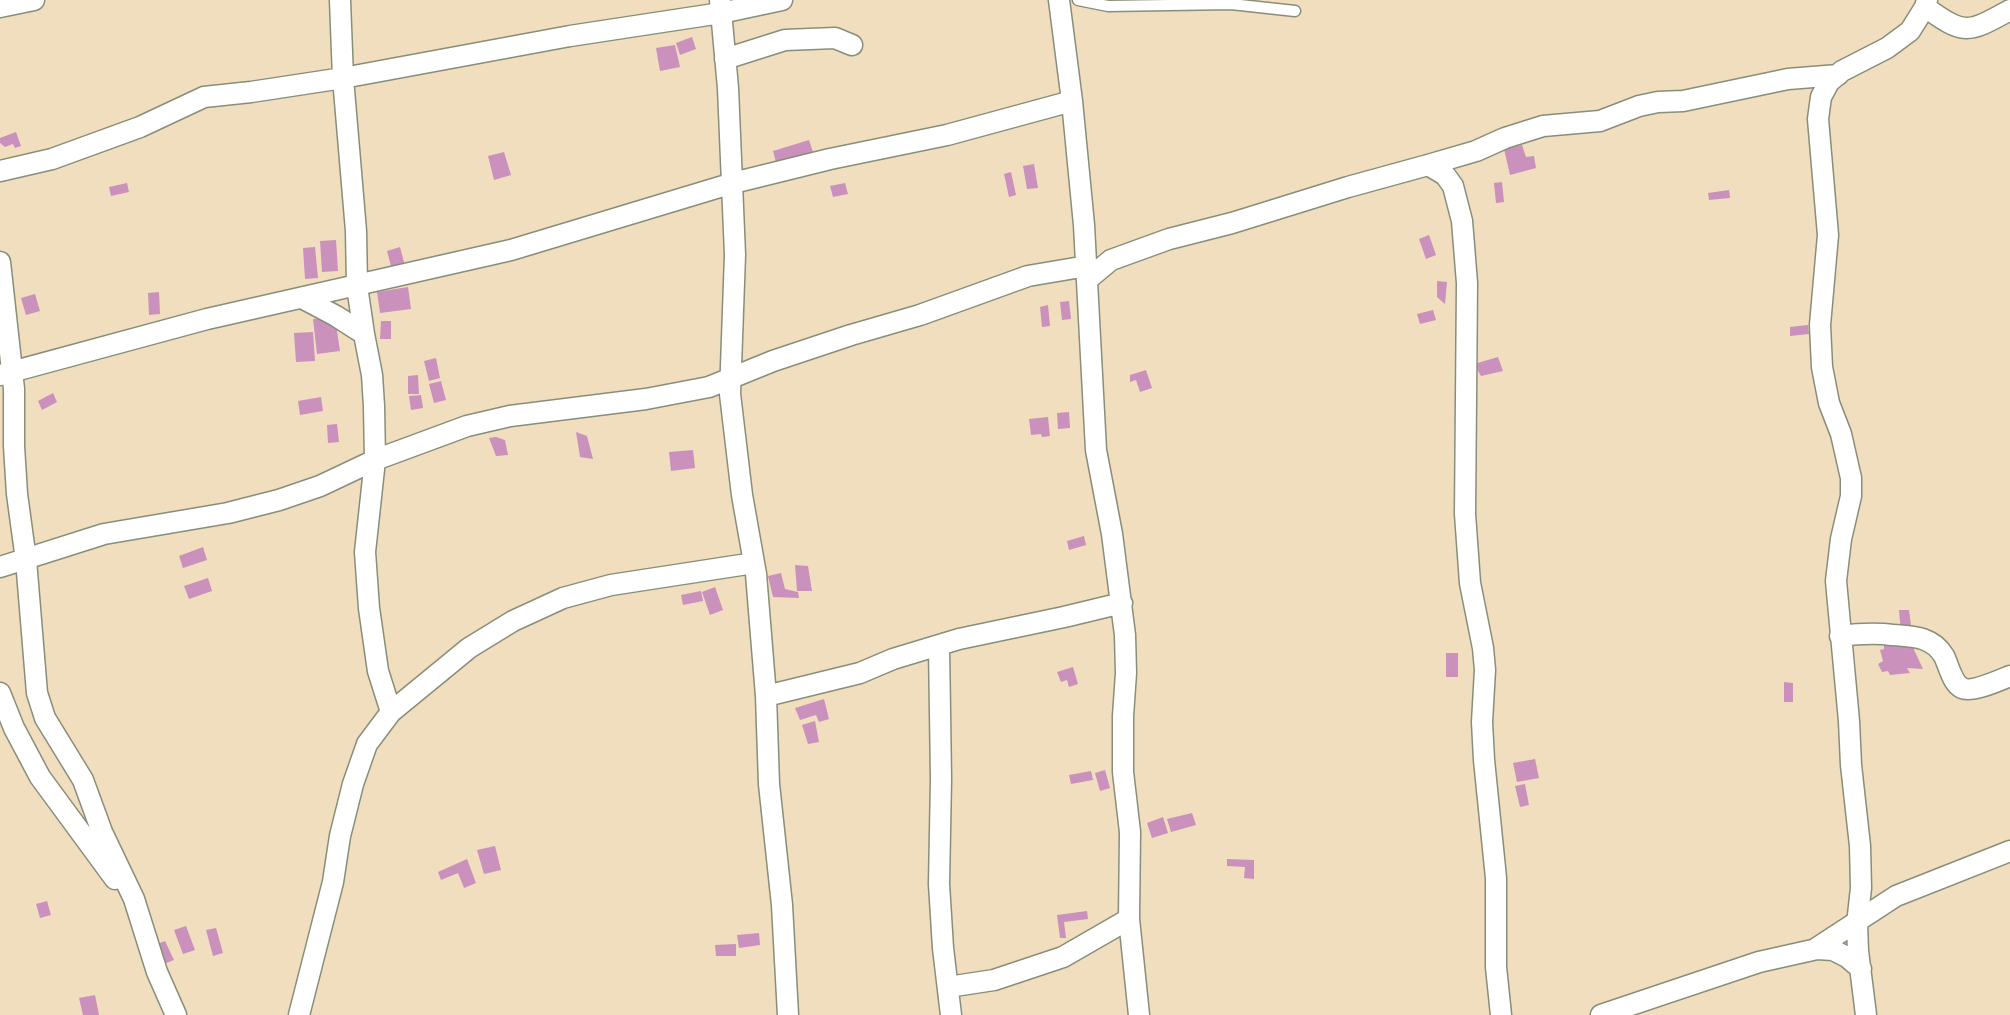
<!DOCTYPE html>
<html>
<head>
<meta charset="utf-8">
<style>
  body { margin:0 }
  canvas { display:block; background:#f0debe }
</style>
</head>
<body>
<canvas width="2010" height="1015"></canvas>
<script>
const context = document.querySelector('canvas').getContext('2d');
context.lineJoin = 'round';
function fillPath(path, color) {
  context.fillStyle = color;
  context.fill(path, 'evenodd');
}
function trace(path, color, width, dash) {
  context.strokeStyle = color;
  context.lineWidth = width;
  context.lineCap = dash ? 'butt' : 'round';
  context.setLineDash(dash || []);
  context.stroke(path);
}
const building = new Path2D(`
  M692,37L696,49L680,55L676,43Z
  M675,45L680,67L660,71L656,48Z
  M16,132L21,146L15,148L13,144L5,147L0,143V138Z
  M809,140L814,155L777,166L773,151Z
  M1522,145L1526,157L1534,156L1536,168L1510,175L1504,149Z
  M504,152L511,175L494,180L488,156Z
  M1034,164L1038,188L1027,189L1023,166Z
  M1011,172L1016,195L1009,197L1004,174Z
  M1502,182L1504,202L1496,203L1494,183Z
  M127,183L129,192L111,196L109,187Z
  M845,183L848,194L833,197L830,186Z
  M1729,190L1730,198L1709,200L1708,193Z
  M1429,235L1436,255L1426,259L1419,239Z
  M336,240L338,271L322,272L320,241Z
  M315,247L318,278L305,279L303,248Z
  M400,247L405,266L392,270L387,251Z
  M1437,281L1447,282L1445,304L1437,297Z
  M408,287L411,309L380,313L377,292Z
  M159,292L160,314L149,315L148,293Z
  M35,294L40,311L26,315L21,298Z
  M1069,301L1071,319L1062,320L1060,302Z
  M1048,305L1050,326L1042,327L1040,307Z
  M1433,310L1436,320L1420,324L1417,314Z
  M332,317L335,318L340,351L317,354L313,319Z
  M381,321H391V339H380Z
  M1808,325L1809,334L1790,336V327Z
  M313,332L315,361L296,362L294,333Z
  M1498,357L1503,371L1481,376L1474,364Z
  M436,358L440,378L429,381L424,361Z
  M1146,370L1152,388L1140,392L1136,380L1130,382V375Z
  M418,375L419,394H408V376Z
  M441,381L446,400L434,403L429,384Z
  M53,393L57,402L42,410L38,401Z
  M421,395L423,408L411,410L409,396Z
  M321,397L323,411L300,415L298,401Z
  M1069,412L1070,428L1058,429L1057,413Z
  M1048,417L1050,436L1042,437L1041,434L1031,435L1029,419Z
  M337,424L339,442L328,443L327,425Z
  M576,432L587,436L593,459L580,457Z
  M496,437L505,440L508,455L496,456L489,438Z
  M693,450L695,468L671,471L669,452Z
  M1084,536L1086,545L1069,550L1067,541Z
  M203,547L207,560L183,568L179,556Z
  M795,565L808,566L812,591H797Z
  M781,573L785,589L798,592L799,598L773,597L768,576Z
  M208,578L212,591L189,599L184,586Z
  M715,587L723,610L710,615L702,592Z
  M701,591L703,601L683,605L681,595Z
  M1899,610H1909L1912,633L1901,634Z
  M1909,639L1923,669L1907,668L1910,673L1890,675L1888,671L1882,672L1878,664L1883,661L1880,650L1884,649V640Z
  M1446,653H1458V677H1446Z
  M1073,667L1078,684L1069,687L1067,680L1061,682L1057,672Z
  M1784,682L1793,683V702H1784Z
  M824,699L829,719L819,722L816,715L800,720L795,708Z
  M815,721L819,742L808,744L802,725Z
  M1535,759L1539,778L1517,782L1513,763Z
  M1105,770L1110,788L1100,791L1095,773Z
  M1091,771L1093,780L1071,784L1069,775Z
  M1525,784L1529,805L1520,807L1515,786Z
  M1192,813L1196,825L1171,832L1167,819Z
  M1163,817L1168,833L1152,838L1147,823Z
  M495,846L501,870L484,874L477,850Z
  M467,859L476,883L464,888L458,873L441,880L438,872Z
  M1227,859L1254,860V879L1244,878L1245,867L1227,866Z
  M47,901L51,915L40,918L36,904Z
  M1087,911L1088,919L1064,922L1066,938H1060L1057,915Z
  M186,926L195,950L183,954L174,930Z
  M216,928L223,953L213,956L206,930Z
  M759,933L760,945L739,948L737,935Z
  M165,941L174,960L164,964L155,945Z
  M736,944V956H716L715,945Z
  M95,995L99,1015H83L79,998Z`);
const service = new Path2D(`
  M1078,0L1108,6L1231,4L1295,11`);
const minor = new Path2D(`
  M340,0L343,78L356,231L357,286L364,334L372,375L374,406L375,460L365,552L369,608L378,671L391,712
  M720,0L728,88L735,255L730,394L742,495L756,574L766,696L769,784L782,905L788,1015
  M1059,0L1072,101L1084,225L1096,450L1112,534L1125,635L1126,673L1123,716V772L1130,832L1129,919L1139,1015
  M0,7L34,0
  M1925,7C1965,36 1968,33 2010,10
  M725,59L785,40L835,38L852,45
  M1428,165L1445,175L1453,186L1462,221L1467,283L1465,514L1470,583L1483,648L1485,670L1482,722L1484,760L1496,878V967L1501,1015
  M0,171L52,159L140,127L204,97L251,92L343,78L570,36L721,13L782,0
  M0,262L14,389V446L17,494L26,560L37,693L45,718L83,780L102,832L134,899L157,972L176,1015
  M1087,280L1111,260L1169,239L1232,223L1348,187L1428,165L1476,151L1505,138L1543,126L1600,121L1639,106L1658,102L1683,101L1788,79L1838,75
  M302,298L336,316L364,334
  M0,375L207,319L511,250L733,183L830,159L947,135L1072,101
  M0,567L104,534L228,513L279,500L320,486L375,460L467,426L510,416L646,399L709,387L773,361L851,335L920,315L1028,276L1087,266
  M1840,636C1855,634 1868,633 1883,634C1906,637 1930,633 1944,656C1949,666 1952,683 1962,688C1972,693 2000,680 2010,676
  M939,646L941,779L939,884L943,948L951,1015
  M0,693L14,728L40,777L115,879
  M766,696L860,673L893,659L959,639L1064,617L1122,603
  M1815,949L1896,896L2010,851
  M948,987L994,980L1063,957L1129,919
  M299,1015L333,882L340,836L353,784L367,744L391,712L469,648L513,621L563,598L611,585L754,563
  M1601,1015L1759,962L1817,949L1833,950L1847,957L1861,969
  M1866,1015L1858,951L1857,924L1861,888L1860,846L1851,765L1849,721L1836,581L1841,539L1851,496V478L1841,434L1829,403L1822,367L1820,325L1828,235L1818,119L1821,97L1829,82L1842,71L1887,48L1910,31L1925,7L1927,0`);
fillPath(building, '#ca91bc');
trace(service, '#888e79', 13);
trace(minor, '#888e79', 23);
trace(service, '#fff', 10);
trace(minor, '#fff', 20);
</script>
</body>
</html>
